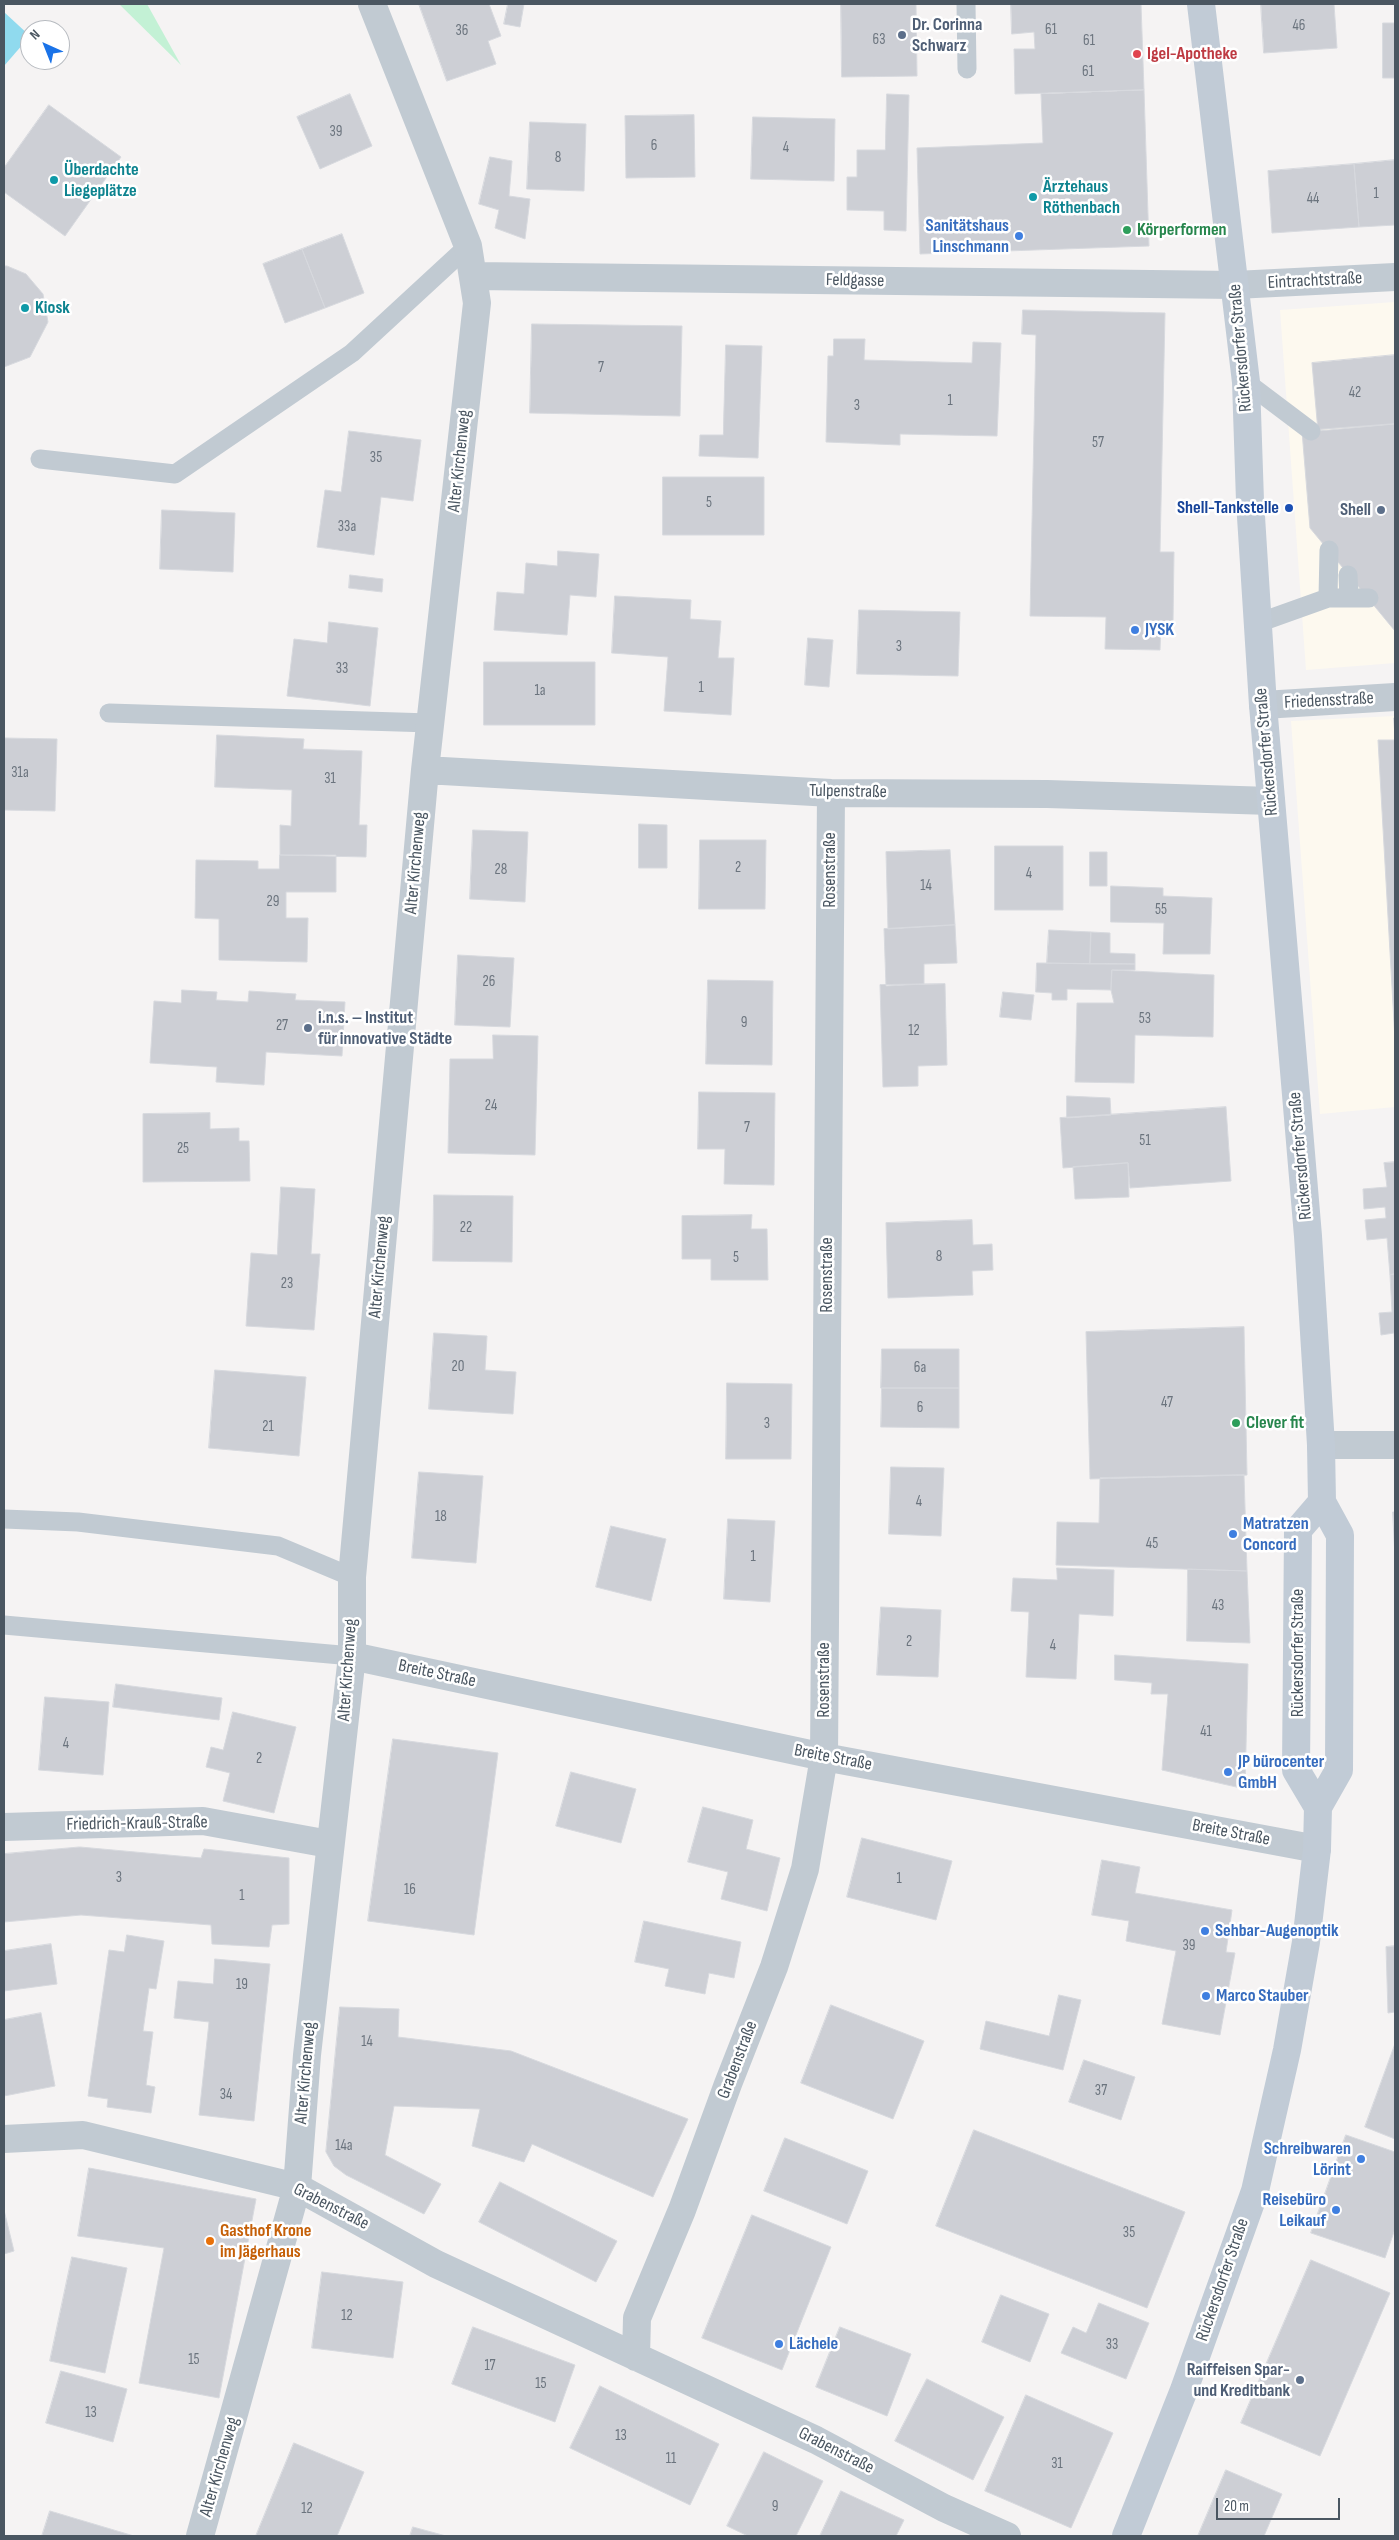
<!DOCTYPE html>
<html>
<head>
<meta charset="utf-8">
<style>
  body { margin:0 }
  #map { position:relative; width:1399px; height:2540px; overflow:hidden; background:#f5f3f3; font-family:"Sofia Sans Condensed",sans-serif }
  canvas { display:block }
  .frame { position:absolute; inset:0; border:5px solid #4a5661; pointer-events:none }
  .north { position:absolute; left:20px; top:20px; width:50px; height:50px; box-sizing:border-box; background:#fff; border:1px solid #b7bbc0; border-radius:50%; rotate:316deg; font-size:14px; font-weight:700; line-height:20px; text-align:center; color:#4a5661 }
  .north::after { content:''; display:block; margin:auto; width:18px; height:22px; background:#1a73e8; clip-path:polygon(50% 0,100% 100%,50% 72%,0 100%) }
  .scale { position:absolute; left:1216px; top:2498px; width:124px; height:22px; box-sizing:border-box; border:2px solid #4a5661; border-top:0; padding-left:6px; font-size:15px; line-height:18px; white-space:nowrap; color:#4a5661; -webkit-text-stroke:4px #fff; paint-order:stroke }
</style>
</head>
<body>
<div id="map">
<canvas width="1399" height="2540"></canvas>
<div class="frame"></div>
<div class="north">N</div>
<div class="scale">20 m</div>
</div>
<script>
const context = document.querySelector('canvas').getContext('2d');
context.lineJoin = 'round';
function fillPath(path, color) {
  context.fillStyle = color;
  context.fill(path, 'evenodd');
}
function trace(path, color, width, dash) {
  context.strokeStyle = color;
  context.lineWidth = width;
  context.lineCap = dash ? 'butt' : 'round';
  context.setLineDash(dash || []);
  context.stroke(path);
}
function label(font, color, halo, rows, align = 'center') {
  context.font = font + ' "Sofia Sans Condensed",sans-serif';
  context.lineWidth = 5;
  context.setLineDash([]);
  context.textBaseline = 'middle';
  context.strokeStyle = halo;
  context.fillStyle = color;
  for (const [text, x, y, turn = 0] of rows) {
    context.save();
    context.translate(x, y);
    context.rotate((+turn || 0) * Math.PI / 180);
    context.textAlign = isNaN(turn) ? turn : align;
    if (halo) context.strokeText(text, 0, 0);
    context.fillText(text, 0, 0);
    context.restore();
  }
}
const commercial = new Path2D(`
  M1395,302V663L1306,670L1280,310Z
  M1395,716V1107L1320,1114L1291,721Z`);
const green = new Path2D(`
  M119,4H147L181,65Z`);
const water = new Path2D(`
  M4,12L30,36L4,66Z`);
const building = new Path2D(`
  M419,4H489L501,36L488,41L496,64L447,81Z
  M508,4H524L520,27L504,24Z
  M841,4H916L917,76L842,77Z
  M1011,4H1141L1144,90L1015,94L1014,49H1035L1034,32L1012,34Z
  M1261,4H1334L1337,48L1264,53Z
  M1383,23H1395V78H1383Z
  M1144,90L1149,246L920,254L917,148L1043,143L1041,94Z
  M350,94L372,146L320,169L297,117Z
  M887,94L909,95L906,231L884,230V211L847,210V177H857V150H885Z
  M49,105L121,157L65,236L4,192V168Z
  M694,115L695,177L626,178L625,116Z
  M753,117L835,119L834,181L751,179Z
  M530,122L586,124L584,191L527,189Z
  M490,157L512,161L509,196L530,199L525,239L495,228L499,210L479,204Z
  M1395,160V225L1359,227L1354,164Z
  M1354,164L1359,227L1272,233L1268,171Z
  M342,234L364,293L325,308L302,249Z
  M302,249L325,308L285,323L263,264Z
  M4,266H7L26,274L43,294L48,322L30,357L4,367Z
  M1023,310L1165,313L1160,552H1174L1173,623L1161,624L1160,650L1105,649L1106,617L1030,616L1036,335L1022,334Z
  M532,324L682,326L680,416L530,413Z
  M834,339H865L864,360L972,363L973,342L1001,343L997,436L900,434V445L826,442L828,356H833Z
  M726,345L762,346L758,458L699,456L700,435H723Z
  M1395,355V424L1318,431L1312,363Z
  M1395,424V631L1310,528L1302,431Z
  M349,431L421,440L413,501L381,497L374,555L317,547L325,490L341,492Z
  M663,477H764V535H663Z
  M162,510L235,513L233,572L160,569Z
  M558,551L599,554L596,597L570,595L567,635L494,630L497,592L524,594L526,563L557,566Z
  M350,575L383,579L382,592L349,588Z
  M615,596L691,600L690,619L721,621L718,658H734L731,715L664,711L668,657L612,653Z
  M859,610L960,612L958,676L857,674Z
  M329,622L378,628L370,706L287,696L294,639L327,643Z
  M808,638L833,640L829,687L805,685Z
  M484,662H595V725H484Z
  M1394,718H1395V1040L1378,740H1395Z
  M217,735L304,739L303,749L362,751L359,825H367L366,857L280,855V825L291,826L292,790L215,787Z
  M4,738L57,739L55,811L4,810Z
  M639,824L667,825V868H639Z
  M473,830L528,832L525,902L470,899Z
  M700,840H766L765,909H699Z
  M995,846H1063V910H995Z
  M950,850L955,925L888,929L886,852Z
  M1090,852H1107V886H1090Z
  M280,855H336V892H286V918H308L307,962L219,960V919L195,918L196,860L258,861V869H279Z
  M1111,886L1163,888V896L1212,898L1210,954H1163L1164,923L1111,922Z
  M955,925L957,963L924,964V984L886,986L884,929Z
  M1049,930L1091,932L1090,964L1047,963Z
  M1091,932L1110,933V953L1135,954V964H1090Z
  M458,955L514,958L510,1027L455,1025Z
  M1037,963L1135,964V970H1112L1111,990L1067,989V1000H1052V993L1036,992Z
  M1112,970L1214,975L1213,1037L1135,1035L1134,1083L1075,1082L1077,1003H1114L1111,990Z
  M708,980L773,981L772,1065L706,1064Z
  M945,984L947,1065L918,1066V1086L883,1087L880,985Z
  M182,990L217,992L216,1000L248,1002L249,991L296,994L295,1000L345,1002L342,1056L266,1052L264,1085L216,1082L217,1067L150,1063L154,1001L181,1003Z
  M1003,992L1034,995L1031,1020L1000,1017Z
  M493,1035L538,1036L535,1155L448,1153L450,1059H493Z
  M699,1092L775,1093L774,1185L724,1184L725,1149H698Z
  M1067,1096L1110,1098L1111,1115L1067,1118Z
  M1226,1107L1231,1181L1130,1188L1128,1163L1063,1168L1060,1118Z
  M210,1113V1129L239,1128V1141H249L250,1181L143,1182V1114Z
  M1395,1162V1274L1390,1275L1387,1238L1367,1240L1365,1220L1386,1218L1385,1207L1364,1209L1363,1189L1387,1187L1384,1163Z
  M1128,1163L1129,1197L1075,1199L1073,1167Z
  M281,1187L315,1189L311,1254H320L314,1330L246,1326L251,1253L277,1255Z
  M434,1195L513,1196L512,1262L433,1261Z
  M752,1215L751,1229H767L768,1280H711V1259H682V1216Z
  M972,1220L973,1245L992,1244L993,1270L972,1271L973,1295L888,1298L886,1223Z
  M1395,1274V1346L1394,1333L1381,1335L1379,1313L1392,1312L1390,1275Z
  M1244,1327L1247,1475L1090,1479L1086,1332Z
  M434,1333L487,1336L485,1370L516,1372L513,1414L429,1409Z
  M882,1349H959V1388H881Z
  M215,1370L306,1377L299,1456L209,1448Z
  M727,1383L792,1384L791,1459H726Z
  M882,1388H959V1428L881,1427Z
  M891,1467L944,1468L941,1536L889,1534Z
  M419,1472L483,1476L476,1563L412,1558Z
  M1244,1475L1247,1571L1056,1565L1057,1522L1099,1523L1100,1478Z
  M1393,1512H1395V1556Z
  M728,1519L775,1521L770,1602L724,1599Z
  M611,1526L666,1539L651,1601L596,1587Z
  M1057,1568L1114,1570L1113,1616L1079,1614L1076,1679L1026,1677L1029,1612L1011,1611L1013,1578L1057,1580Z
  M1188,1569L1247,1571L1250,1643L1187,1641Z
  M881,1607L941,1610L938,1677L877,1675Z
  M1115,1655L1248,1664L1245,1789L1162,1770L1168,1694H1151L1152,1683L1115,1680Z
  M116,1684L222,1698L219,1720L113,1707Z
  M45,1697L109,1702L103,1775L39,1770Z
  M233,1712L296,1727L274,1813L223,1801L230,1773L206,1767L211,1747L223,1750Z
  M393,1739L498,1753L474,1935L368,1921Z
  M571,1772L636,1789L621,1843L556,1826Z
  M703,1807L753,1820L746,1849L780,1858L767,1911L721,1899L728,1872L688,1862Z
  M862,1838L952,1861L936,1920L847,1897Z
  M80,1847L201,1858L204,1849L289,1858V1924L272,1925L269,1947L212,1944L211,1925L81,1915L4,1922V1854Z
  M1102,1860L1140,1867L1135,1893L1232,1910L1226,1952L1235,1953L1220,2035L1162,2024L1176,1951L1126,1941L1129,1921L1092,1915Z
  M644,1921L741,1942L734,1978L709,1973L705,1994L665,1986L669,1969L635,1962Z
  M127,1935L164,1941L156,1989L149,1988L143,2031L153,2032L146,2085L155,2087L151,2113L107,2107L108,2099L88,2096L109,1950L124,1952Z
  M51,1944L57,1984L4,1991V1951Z
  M1395,1946V2012L1388,2013L1386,1947Z
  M215,1959L270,1964L254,2121L199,2115L209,2022L174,2018L178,1981L213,1984Z
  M1059,1995L1081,2000L1063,2070L980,2049L986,2021L1049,2036Z
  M831,2005L924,2041L893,2119L801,2083Z
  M340,2007L399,2009L398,2037L511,2051L688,2119L653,2197L532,2144L524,2162L472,2146L480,2109L394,2106L385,2155L441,2184L424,2214L346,2175L334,2166L326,2152Z
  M41,2013L55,2086L4,2096V2020Z
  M1395,2044V2139L1365,2127Z
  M1084,2060L1135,2077L1121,2120L1069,2102Z
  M974,2130L1185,2212L1147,2308L936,2226Z
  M1346,2135L1395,2152V2229L1385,2258L1311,2233Z
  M785,2138L868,2171L847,2224L764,2191Z
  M89,2168L256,2199L219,2398L139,2383L164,2248L78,2236Z
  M500,2182L617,2241L596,2282L479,2222Z
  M4,2210L14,2251L4,2254Z
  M752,2215L831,2247L782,2370L702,2338Z
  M72,2257L127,2268L105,2373L50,2361Z
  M1311,2260L1390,2293L1320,2456L1241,2423Z
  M322,2272L403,2282L393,2358L312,2348Z
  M1001,2295L1049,2314L1030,2362L982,2342Z
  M1099,2303L1149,2323L1126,2379L1061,2353L1073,2327L1086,2333Z
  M473,2327L575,2365L555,2422L452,2384Z
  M840,2327L911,2354L887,2416L816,2387Z
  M61,2371L127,2389L113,2442L46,2423Z
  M927,2379L1004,2417L973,2480L895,2441Z
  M600,2386L719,2444L690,2505L570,2448Z
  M1026,2395L1113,2433L1071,2528L985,2491Z
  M294,2443L364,2472L337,2536H256Z
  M764,2452L823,2481L796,2536H748L727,2526Z
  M1226,2470L1282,2494L1264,2536H1198Z
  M841,2491L904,2520L896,2536H820Z
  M50,2511L134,2536H42Z
  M413,2527L446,2536H410Z`);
const service = new Path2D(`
  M966,4L967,69
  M1246,382L1311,431
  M40,459L175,474L352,353L468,246
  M1348,575L1349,598
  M1328,598L1329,550
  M1258,623L1328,598H1369
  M109,713L430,723
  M4,1519L78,1522L278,1546L352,1577
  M4,1625L352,1656`);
const minor = new Path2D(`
  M474,276L1235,285L1395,277
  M1263,705L1395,697
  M425,770L831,793L1047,794L1271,801
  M1321,1445H1395
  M352,1656L824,1757L1317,1849
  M4,1827L203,1821L329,1844
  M4,2139L83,2135L297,2187L436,2264L816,2440L944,2508L1007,2536
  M636,2357L637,2318L682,2210L728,2084L774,1967L805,1869L824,1757L831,793
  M200,2536L297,2187L307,2055L352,1656V1577L425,770L477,303L468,246L372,4`);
const secondary = new Path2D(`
  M1318,1807L1296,1770L1298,1530L1322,1502
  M1126,2536L1184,2390L1255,2191L1287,2050L1306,1942L1317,1849L1318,1807L1339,1770L1340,1535L1322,1502L1321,1445L1308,1236L1263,705L1250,501L1246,382L1201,4`);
const markers = [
  [902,35,5,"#5c6f8a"],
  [1137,54,5,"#e0444e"],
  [54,180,5,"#0f9aa8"],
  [1033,197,5,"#0f9aa8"],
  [1127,230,5,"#2e9e5b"],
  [1019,236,5,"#3f7fe0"],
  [25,308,5,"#0f9aa8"],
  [1289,508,5,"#1a4fb4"],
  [1381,510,5,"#5c6f8a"],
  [1135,630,5,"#3f7fe0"],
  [308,1028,5,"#5c6f8a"],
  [1236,1423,5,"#2e9e5b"],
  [1233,1534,5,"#3f7fe0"],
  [1228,1772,5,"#3f7fe0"],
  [1205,1931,5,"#3f7fe0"],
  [1206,1996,5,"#3f7fe0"],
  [1361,2159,5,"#3f7fe0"],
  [1336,2210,5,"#3f7fe0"],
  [210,2241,5,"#e8710a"],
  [779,2344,5,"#3f7fe0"],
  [1300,2380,5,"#5c6f8a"]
];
const numberNames = [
  ["46",1299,26],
  ["61",1051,30],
  ["36",462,31],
  ["63",879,40],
  ["61",1089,41],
  ["61",1088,72],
  ["39",336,132],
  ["6",654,146],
  ["4",786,148],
  ["8",558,158],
  ["1",1376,194],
  ["44",1313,199],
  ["7",601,368],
  ["42",1355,393],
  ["1",950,401],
  ["3",857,406],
  ["57",1098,443],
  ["35",376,458],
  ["5",709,503],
  ["33a",347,527],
  ["3",899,647],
  ["33",342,669],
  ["1",701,688],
  ["1a",540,691],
  ["31a",20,773],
  ["31",330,779],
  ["2",738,868],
  ["28",501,870],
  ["4",1029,874],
  ["14",926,886],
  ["29",273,902],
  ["55",1161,910],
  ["26",489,982],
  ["53",1145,1019],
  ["9",744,1023],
  ["27",282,1026],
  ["12",914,1031],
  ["24",491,1106],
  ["7",747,1128],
  ["51",1145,1141],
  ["25",183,1149],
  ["22",466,1228],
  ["8",939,1257],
  ["5",736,1258],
  ["23",287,1284],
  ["20",458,1367],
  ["6a",920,1368],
  ["47",1167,1403],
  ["6",920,1408],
  ["3",767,1424],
  ["21",268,1427],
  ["4",919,1502],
  ["18",441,1517],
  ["45",1152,1544],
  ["1",753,1557],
  ["43",1218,1606],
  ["2",909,1642],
  ["4",1053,1646],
  ["41",1206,1732],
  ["4",66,1744],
  ["2",259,1759],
  ["3",119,1878],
  ["1",899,1879],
  ["16",410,1890],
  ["1",242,1896],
  ["39",1189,1946],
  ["19",242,1985],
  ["14",367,2042],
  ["37",1101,2091],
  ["34",226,2095],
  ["14a",344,2146],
  ["35",1129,2233],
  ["12",347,2316],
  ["33",1112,2345],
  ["15",194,2360],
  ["17",490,2366],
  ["15",541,2384],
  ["13",91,2413],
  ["13",621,2436],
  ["11",671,2459],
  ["31",1057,2464],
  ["9",775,2507],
  ["12",307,2509]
];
const serviceNames = [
  ["Dr. Corinna",912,25],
  ["Schwarz",912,46],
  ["Shell",1371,510,"right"],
  ["i.n.s. – Institut",318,1018],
  ["für innovative Städte",318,1039],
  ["Raiffeisen Spar-",1290,2370,"right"],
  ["und Kreditbank",1290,2391,"right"]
];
const healthNames = [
  ["Igel-Apotheke",1147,54]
];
const cultureNames = [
  ["Überdachte",64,170],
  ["Liegeplätze",64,191],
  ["Ärztehaus",1043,187],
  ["Röthenbach",1043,208],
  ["Kiosk",35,308]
];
const shopNames = [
  ["Sanitätshaus",1009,226,"right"],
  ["Linschmann",1009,247,"right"],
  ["JYSK",1145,630],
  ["Matratzen",1243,1524],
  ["Concord",1243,1545],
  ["JP bürocenter",1238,1762],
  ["GmbH",1238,1783],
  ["Sehbar-Augenoptik",1215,1931],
  ["Marco Stauber",1216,1996],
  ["Schreibwaren",1351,2149,"right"],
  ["Lörint",1351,2170,"right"],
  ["Reisebüro",1326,2200,"right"],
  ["Leikauf",1326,2221,"right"],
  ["Lächele",789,2344]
];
const leisureNames = [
  ["Körperformen",1137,230],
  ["Clever fit",1246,1423]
];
const streetNames = [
  ["Feldgasse",855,281,1],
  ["Eintrachtstraße",1315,281,-3],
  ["Rückersdorfer Straße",1241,348,-95],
  ["Alter Kirchenweg",460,461,-84],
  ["Friedensstraße",1329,701,-3],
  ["Rückersdorfer Straße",1267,752,-95],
  ["Tulpenstraße",848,792,1],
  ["Alter Kirchenweg",416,863,-85],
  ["Rosenstraße",830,870,-90],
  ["Rückersdorfer Straße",1301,1156,-95],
  ["Alter Kirchenweg",380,1267,-85],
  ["Rosenstraße",827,1275,-90],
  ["Rückersdorfer Straße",1298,1653,-90],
  ["Alter Kirchenweg",348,1670,-86],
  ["Breite Straße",437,1674,12],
  ["Rosenstraße",824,1680,-90],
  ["Breite Straße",833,1758,11],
  ["Friedrich-Krauß-Straße",137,1824,-1],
  ["Breite Straße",1231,1833,11],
  ["Grabenstraße",738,2060,-69],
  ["Alter Kirchenweg",306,2073,-85],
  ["Grabenstraße",331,2207,27],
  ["Rückersdorfer Straße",1223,2280,-71],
  ["Grabenstraße",836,2451,27],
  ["Alter Kirchenweg",220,2467,-74]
];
const transitNames = [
  ["Shell-Tankstelle",1279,508]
];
const foodNames = [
  ["Gasthof Krone",220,2231],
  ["im Jägerhaus",220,2252]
];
fillPath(commercial, '#fdf9ef');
fillPath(green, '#c3f1d5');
fillPath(water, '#90daee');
fillPath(building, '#cdcfd5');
trace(building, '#d7d9de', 1);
trace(service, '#c1cad2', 19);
trace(minor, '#c1cad2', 28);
trace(secondary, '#c1cbd6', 28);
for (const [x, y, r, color] of markers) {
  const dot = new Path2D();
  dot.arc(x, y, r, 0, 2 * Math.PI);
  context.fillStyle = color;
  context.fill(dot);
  trace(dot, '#fff', 2);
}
label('15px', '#6b747e', null, numberNames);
label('bold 18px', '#4e5e75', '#fff', serviceNames, 'left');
label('bold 18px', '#be3a42', '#fff', healthNames, 'left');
label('bold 18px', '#0d838f', '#fff', cultureNames, 'left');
label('bold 18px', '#366cbe', '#fff', shopNames, 'left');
label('bold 18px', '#27864d', '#fff', leisureNames, 'left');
label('18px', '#4a5661', '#fff', streetNames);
label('bold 18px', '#164399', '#fff', transitNames, 'right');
label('bold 18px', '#c56008', '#fff', foodNames, 'left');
</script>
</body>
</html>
